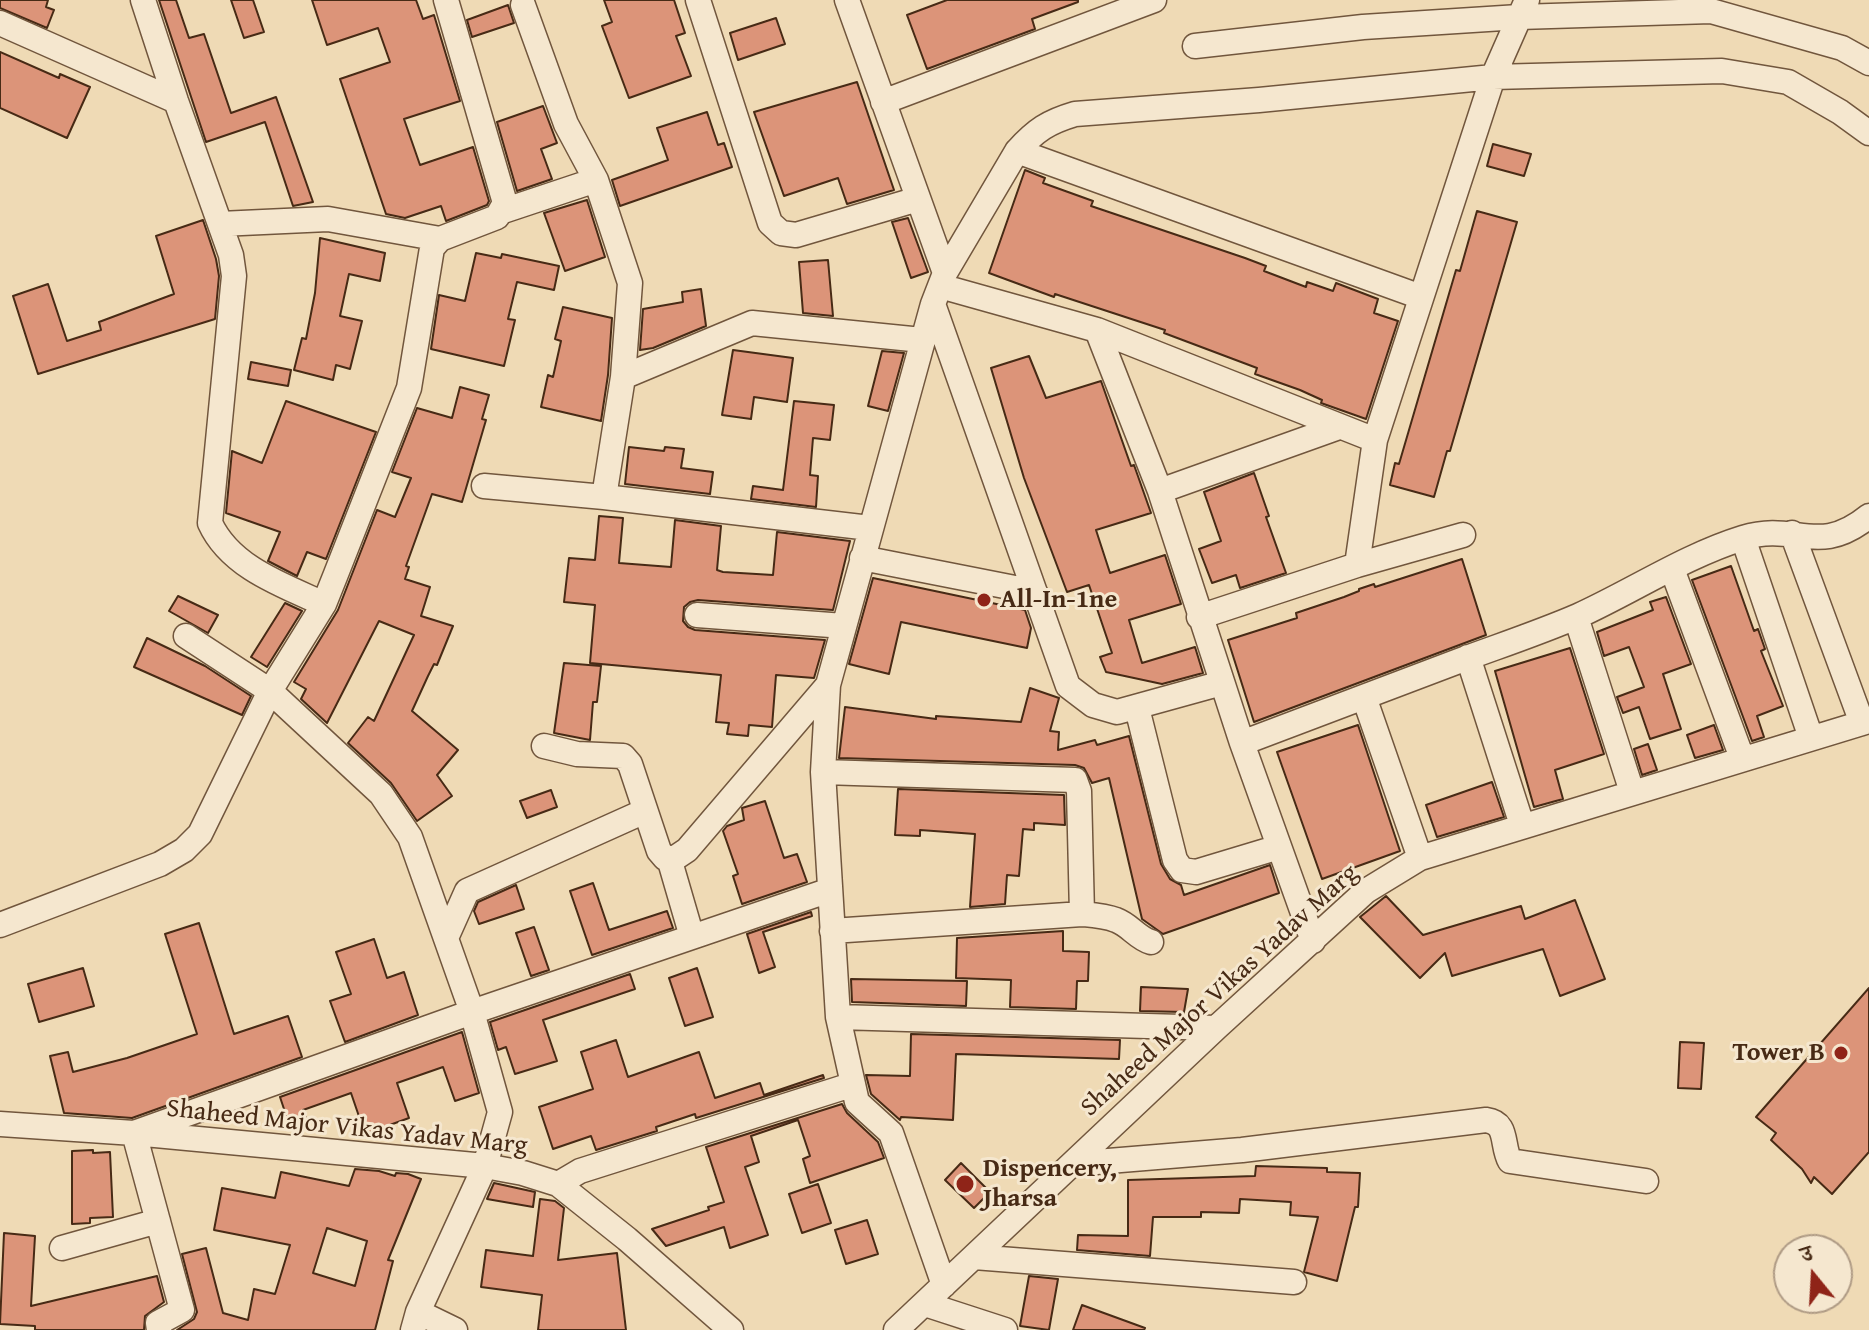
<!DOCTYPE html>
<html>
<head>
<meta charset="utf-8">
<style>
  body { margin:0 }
  #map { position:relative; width:1869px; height:1330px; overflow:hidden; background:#efdab5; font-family:"Gentium Book Plus","Noto Serif Devanagari",serif }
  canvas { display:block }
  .north { position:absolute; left:1773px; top:1234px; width:80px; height:80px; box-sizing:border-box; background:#f5e7cf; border:2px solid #af9b85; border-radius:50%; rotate:342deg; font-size:22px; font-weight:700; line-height:32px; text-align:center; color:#472a15 }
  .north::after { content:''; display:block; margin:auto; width:28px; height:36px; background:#8f2418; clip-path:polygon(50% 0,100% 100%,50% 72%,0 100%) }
</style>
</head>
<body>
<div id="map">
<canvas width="1869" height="1330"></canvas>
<div class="north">उ</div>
</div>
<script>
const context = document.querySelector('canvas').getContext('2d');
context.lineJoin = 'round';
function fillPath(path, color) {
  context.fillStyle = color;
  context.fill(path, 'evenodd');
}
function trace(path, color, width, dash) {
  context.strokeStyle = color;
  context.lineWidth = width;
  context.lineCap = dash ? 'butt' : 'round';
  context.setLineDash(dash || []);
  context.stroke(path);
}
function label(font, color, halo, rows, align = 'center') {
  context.font = font + ' "Gentium Book Plus",serif';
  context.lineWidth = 6;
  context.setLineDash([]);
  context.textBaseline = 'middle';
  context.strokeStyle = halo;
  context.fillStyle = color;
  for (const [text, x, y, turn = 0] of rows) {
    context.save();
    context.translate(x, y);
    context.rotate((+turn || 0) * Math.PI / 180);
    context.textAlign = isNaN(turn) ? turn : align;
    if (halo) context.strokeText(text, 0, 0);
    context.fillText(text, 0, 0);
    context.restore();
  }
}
const building = new Path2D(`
  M0,0H48L46,7L54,10L47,28L0,8Z
  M159,0H176L189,38L204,34L231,113L276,97L313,202L293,206L265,122L206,142Z
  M231,0H253L264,32L244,38Z
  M312,0H416L423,19L434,15L460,101L404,119L420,165L473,147L489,201L487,205L446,221L441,206L405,218L386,214L340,79L390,62L378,28L327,45Z
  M604,0H674L685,33L676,36L691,76L629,98L602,26L612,22Z
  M947,0H1078V2L1032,19L1035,29L927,69L907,15Z
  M508,5L514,23L472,37L467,20Z
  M776,18L785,44L738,60L730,33Z
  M0,52L59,78L60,74L90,87L67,138L0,108Z
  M857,82L894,190L847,204L838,178L784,196L754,112Z
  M543,106L557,143L541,149L552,179L517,191L497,122Z
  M707,112L718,145L724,143L732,167L620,206L612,180L668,160L657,128Z
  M1493,144L1531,154L1524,176L1487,166Z
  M1025,170L1045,178L1043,183L1093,201L1091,206L1245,258L1266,266L1264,271L1306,287L1307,282L1333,291L1336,283L1378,299L1374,313L1398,321L1366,419L1321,403L1322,400L1300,390L1255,374L1257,368L1164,333L1165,330L1055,294L1054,297L989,273Z
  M587,200L605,257L565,271L544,213Z
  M1477,211L1517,222L1450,451H1447L1434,497L1390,485L1395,463L1399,464L1456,270L1460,271Z
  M908,218L928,272L911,278L892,222Z
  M203,220L216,259L219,276L215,319L38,374L13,296L48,284L67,341L101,330L99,322L174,294L156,236Z
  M320,238L385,253L380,281L349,274L340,316L362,321L350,369L336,365L333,380L294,370L302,338L306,339L315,293Z
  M476,253L501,258L502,254L559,266L554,290L517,282L508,319L515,320L504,366L431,349L439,295L465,301Z
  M828,260L833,316L803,313L799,262Z
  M701,289L706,326L653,348L640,350L643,309L683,302L682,292Z
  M563,307L612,318L608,375L601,421L541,407L548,375L553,377L561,341L555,339Z
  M733,350L793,358L787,402L754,397L751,419L722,415Z
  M882,351L904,353L888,411L868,406Z
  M1029,356L1046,398L1101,381L1131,466L1134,465L1151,513L1096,530L1110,573L1165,555L1181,604L1129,620L1142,663L1195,647L1203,673L1162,684L1106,672L1100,657L1112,653L1089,585L1067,592L1024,478L991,368Z
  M251,362L291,370L288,386L248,379Z
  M460,387L489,395L482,419L486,420L462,502L432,494L406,566L409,567L405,579L430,587L421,616L453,626L437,665L434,664L428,676L412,711L458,750L437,775L452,796L417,821L391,783L348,743L368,717L374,721L414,635L379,621L327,723L301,699L306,689L294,682L338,610L377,510L395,517L411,478L392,472L417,408L452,418Z
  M286,401L376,432L326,559L307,552L297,576L268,561L280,532L226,513L232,451L262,463Z
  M794,401L834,405L830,440L813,438L810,475L818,476L816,507L751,499L753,486L783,490Z
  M629,447L664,451L665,447L684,449L681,468L713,472L710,494L625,484Z
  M1254,473L1269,516L1266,517L1286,573L1240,588L1236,575L1212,583L1199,549L1221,541L1204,492Z
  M599,516L623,518L619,563L671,567L675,520L721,526L717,570L723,572L773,575L777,532L850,541L833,610L698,600L690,602L684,607L683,621L688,627L695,630L825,640L814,678L776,675L772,727L749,725L748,736L727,734L729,723L716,722L721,675L590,663L595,605L564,602L569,558L595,560Z
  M1462,559L1486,635L1254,722L1228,640L1297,618L1296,613L1344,597L1359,591V589L1374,584L1375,587Z
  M1731,566L1754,631L1758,629L1765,649L1761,651L1783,706L1757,716L1764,737L1752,741L1692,580Z
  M873,578L1025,610L1031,628L1027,648L901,622L889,674L849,664Z
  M178,596L218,615L208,633L169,611Z
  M1666,597L1691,664L1663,674L1681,729L1650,739L1639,707L1623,713L1617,697L1644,687L1629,647L1604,656L1597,632L1653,610L1650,602Z
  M285,603L302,611L267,667L251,657Z
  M147,638L205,666L251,696L242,715L134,667Z
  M1570,648L1604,754L1555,770L1563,799L1534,807L1495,671Z
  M564,663L601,666L597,702H593L590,740L554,733Z
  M1030,688L1059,698L1050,731L1059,732L1058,750L1095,740L1097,745L1129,736L1161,864L1170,879L1181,885L1184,895L1270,865L1279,893L1163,934L1142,919L1109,778L1092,783L1084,768L1075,765L839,758L845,707L936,719V716L1021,722Z
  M1358,725L1400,851L1322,879L1277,752Z
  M1714,725L1723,750L1695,758L1687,735Z
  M1648,744L1657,770L1642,775L1634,749Z
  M1492,782L1504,817L1437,837L1426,805Z
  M898,789L1064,795L1065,825L1034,823V830L1023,829L1019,876L1007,875L1005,904L970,907L975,834L920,830V836L895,835Z
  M551,790L557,807L527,818L520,801Z
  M765,801L784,858L797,854L807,882L742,904L733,876L738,874L723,831L727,826L744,820L742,808Z
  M593,883L609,930L667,911L673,928L592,955L570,891Z
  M516,885L524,909L479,924L474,911L478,902Z
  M1386,896L1423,935L1521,906L1525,919L1575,900L1605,979L1560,996L1543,949L1452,976L1445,953L1420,978L1360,917Z
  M811,912L812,916L763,932L775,967L759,973L747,934Z
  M199,923L234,1034L288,1016L302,1057L132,1118L64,1113L50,1056L68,1052L73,1072L127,1058L197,1034L165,934Z
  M534,927L549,970L531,976L516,933Z
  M1063,931V951L1089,952L1088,981H1077L1076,1009L1010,1007L1011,980L956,978L957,938Z
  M374,939L387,978L404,972L418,1015L345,1042L330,1001L351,994L336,952Z
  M83,968L94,1006L39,1022L28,984Z
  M697,968L713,1017L685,1026L669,978Z
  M630,974L635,989L543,1020L557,1061L515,1074L506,1047L498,1050L490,1022Z
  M851,979L967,981L966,1006L852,1002Z
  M1141,987L1188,989L1184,1012L1140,1011Z
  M1869,988V1152L1832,1194L1814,1177L1811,1183L1802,1169L1771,1140L1776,1133L1756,1117Z
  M462,1032L479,1093L455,1101L443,1067L397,1083L409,1118L365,1134L351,1093L303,1110L306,1118L289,1124L280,1097Z
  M911,1034L1120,1040L1119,1059L956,1054L953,1120L901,1117L900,1120L871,1094L866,1075L910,1076Z
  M616,1040L628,1077L699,1052L715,1098L760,1083L764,1095L823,1075L824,1078L696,1118L695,1114L656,1127L657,1131L596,1150L591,1136L553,1149L539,1107L593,1089L581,1052Z
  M1680,1042L1704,1043L1701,1089L1678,1088Z
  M842,1104L847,1113L878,1142L884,1158L810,1183L803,1159L810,1156L798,1120L751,1136L759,1162L745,1167L768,1235L730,1248L724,1227L666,1246L652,1229L709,1210L708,1207L724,1202L706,1147Z
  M93,1150V1153L110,1152L113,1217L90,1218V1223L72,1224V1151Z
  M961,1163L990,1192L974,1208L945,1180Z
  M1256,1166L1327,1168V1172L1360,1173L1358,1207H1355L1337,1281L1304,1272L1318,1217L1290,1215L1291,1202L1240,1199L1239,1213L1201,1212V1217H1153L1150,1256L1077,1250L1078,1235L1128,1236V1180L1255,1176Z
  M355,1169L379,1171L395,1176L396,1173L408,1174L421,1179L388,1260L393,1261L375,1330H177L194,1319L197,1312L182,1254L206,1248L223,1313L248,1320L254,1289L275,1294L290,1245L214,1230L222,1188L275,1198L281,1172L349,1186ZM327,1228L367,1241L355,1286L313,1273Z
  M494,1183L535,1192L533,1207L487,1199Z
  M818,1184L831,1223L802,1233L789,1194Z
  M540,1199L555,1201L564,1208L558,1260L617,1253L626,1330H538L542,1295L481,1287L486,1250L533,1256Z
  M867,1220L878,1254L846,1264L835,1230Z
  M4,1233L35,1236L31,1306L157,1276L164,1302L145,1316L144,1330H35V1326L0,1324Z
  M1029,1276L1058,1279L1049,1330L1020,1326Z
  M1082,1305L1145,1328L1144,1330H1073Z`);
const street = new Path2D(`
  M143,0L176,101L231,255L234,276L210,523C230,567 282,585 324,604
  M698,0L770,223L781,233L796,235L918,199
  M847,0L945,273
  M0,23L176,101
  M1195,46L1363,27L1519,17L1711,11L1842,48L1869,63
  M883,102L1154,0
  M1017,151L1421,297
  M596,180L630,283L623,377L604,497
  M503,211L596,180L566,124L523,5
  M220,224L328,219L440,239
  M940,286L1097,330L1375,440
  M933,304L1068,686L1093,705L1117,712L1222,683
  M1097,330L1160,491L1242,743L1313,941
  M623,377L752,323L922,340
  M484,486L604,497L870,528
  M1160,491L1339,427
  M1792,533L1862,723
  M1743,538L1811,738
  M862,558L1035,592
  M1357,565L1375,440L1493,77L1527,0
  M1672,569L1742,758
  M697,615L844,626
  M1199,617L1357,565L1463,535
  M1576,617L1632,792
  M186,636L270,691L381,794L410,837L472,1012L500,1112L485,1166L418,1312L413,1330
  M1468,657L1522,825
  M1364,697L1420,858
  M1137,708L1175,860L1182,870L1196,872L1279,847
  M1242,743C1316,715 1390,687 1464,659C1502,645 1541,632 1578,616C1633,591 1685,556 1743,538C1796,521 1817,558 1869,516
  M544,746L577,754L623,756L630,764L659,851L665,858H675L687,850L828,685
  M823,772L1075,780L1079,791L1082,914
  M669,858L692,937
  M0,925L160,864L184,850L200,834L270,691L324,604L336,574L409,388L432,248L440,239L497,217L505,203L446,0
  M832,931L1082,914C1093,915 1106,916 1116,920C1130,925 1137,938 1151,942
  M446,938L467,891L645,811
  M838,1017L1216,1028
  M0,1124L134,1133L485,1166L523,1173L558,1184L627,1239L731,1330
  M1072,1164L1242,1150L1486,1120C1509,1123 1501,1145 1510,1161L1646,1181
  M558,1184L580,1171L851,1085
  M62,1248L158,1221
  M974,1257L1294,1282
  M944,1285L891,1133L857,1102L838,1017L823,772L828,685L933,304L945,273L1017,151C1036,130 1048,122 1075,114L1259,100L1493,77L1722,71L1788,82L1840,112L1869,133
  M925,1304L1005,1330
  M418,1312L455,1330
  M159,1330L158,1323L182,1310L134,1133L472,1012L830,890
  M896,1330L1216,1028L1366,891L1420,858L1869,721`);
const markers = [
  [984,600,8,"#8f2418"],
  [1841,1053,8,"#8f2418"],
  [965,1184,10,"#8f2418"]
];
const poiNames = [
  ["All-In-1ne",1000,600],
  ["Tower B",1825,1053,"right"],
  ["Dispencery,",983,1169],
  ["Jharsa",983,1199]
];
const streetNames = [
  ["Shaheed Major Vikas Yadav Marg",1220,991,-42],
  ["Shaheed Major Vikas Yadav Marg",347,1128,6]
];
fillPath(building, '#dc9479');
trace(building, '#472a15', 2);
trace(street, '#71563d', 27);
trace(street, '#f5e7cf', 24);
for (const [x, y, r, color] of markers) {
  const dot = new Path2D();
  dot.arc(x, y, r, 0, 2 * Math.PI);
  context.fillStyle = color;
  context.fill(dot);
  trace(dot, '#f5e7cf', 3);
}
label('bold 26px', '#472a15', '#f5e7cf', poiNames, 'left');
label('26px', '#472a15', '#f5e7cf', streetNames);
</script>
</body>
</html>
